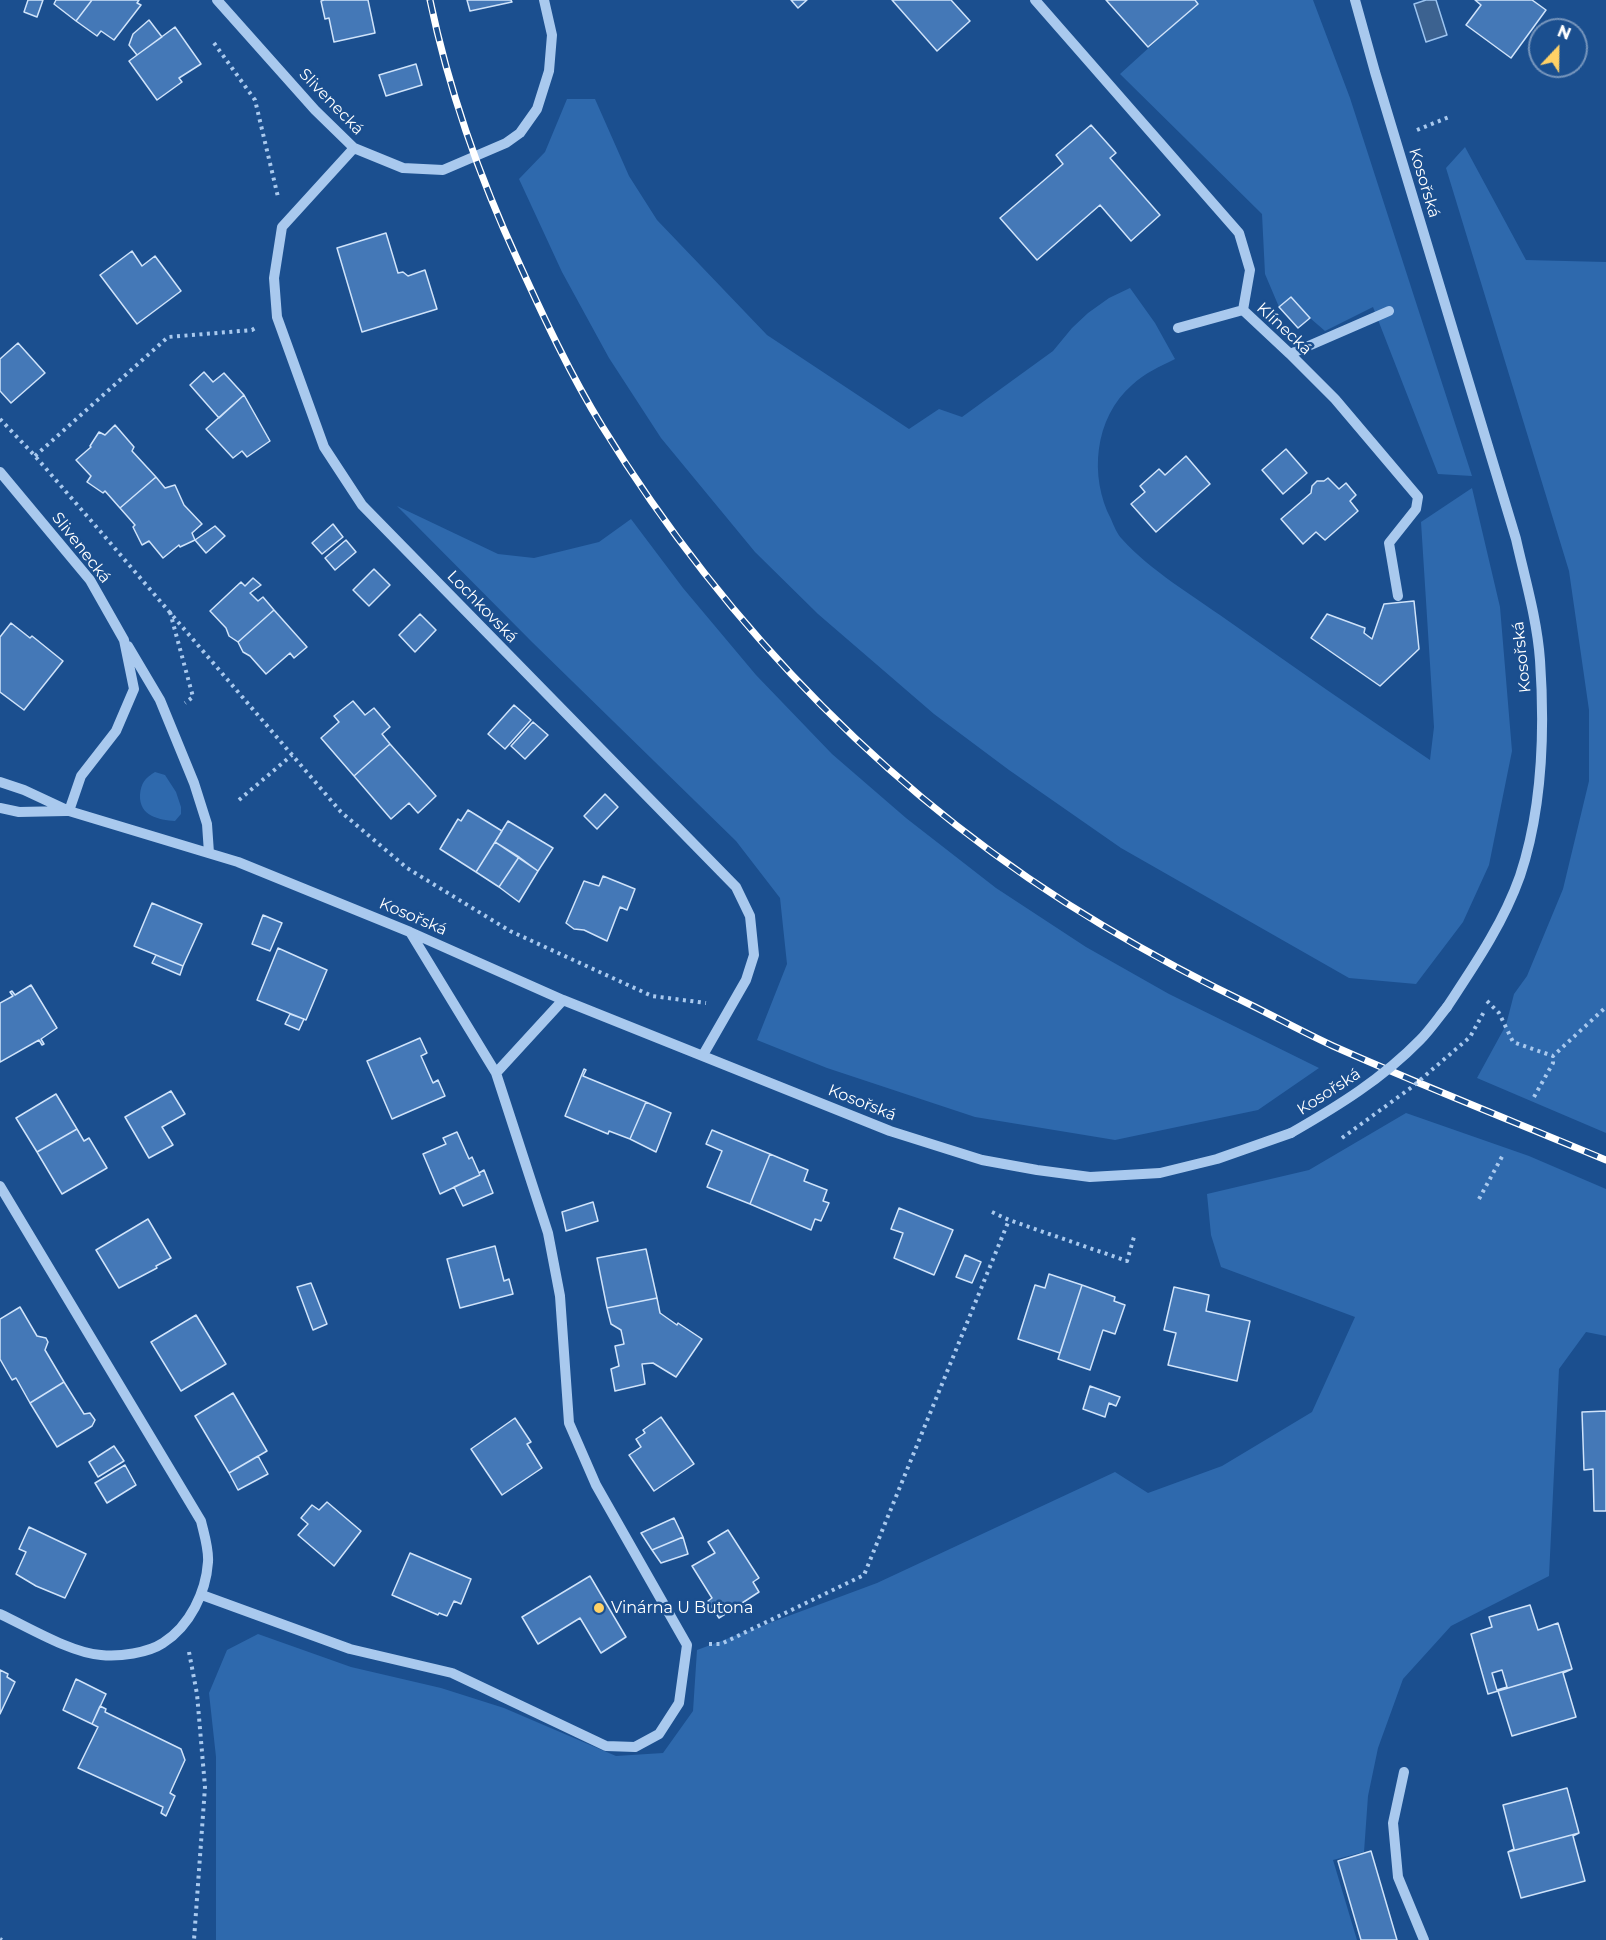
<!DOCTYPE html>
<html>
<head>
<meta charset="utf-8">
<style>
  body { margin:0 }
  #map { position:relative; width:1606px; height:1940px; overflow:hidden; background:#1b4f8f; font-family:Montserrat,sans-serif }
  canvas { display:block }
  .north { position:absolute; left:1528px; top:18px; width:60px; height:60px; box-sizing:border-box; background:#1b4f8f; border:2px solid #7695bc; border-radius:50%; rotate:22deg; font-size:16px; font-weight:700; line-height:24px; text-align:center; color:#fff }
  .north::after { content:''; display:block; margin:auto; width:21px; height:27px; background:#ffd166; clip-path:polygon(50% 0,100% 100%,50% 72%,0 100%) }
</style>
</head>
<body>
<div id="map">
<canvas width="1606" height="1940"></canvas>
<div class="north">N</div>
</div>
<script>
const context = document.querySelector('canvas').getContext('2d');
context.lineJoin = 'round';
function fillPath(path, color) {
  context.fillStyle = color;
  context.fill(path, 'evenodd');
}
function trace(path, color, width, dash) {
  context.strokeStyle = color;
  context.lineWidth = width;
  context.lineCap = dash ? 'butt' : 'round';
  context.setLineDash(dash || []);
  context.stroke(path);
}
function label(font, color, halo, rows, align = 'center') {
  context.font = font + ' Montserrat,sans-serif';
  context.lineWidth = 5;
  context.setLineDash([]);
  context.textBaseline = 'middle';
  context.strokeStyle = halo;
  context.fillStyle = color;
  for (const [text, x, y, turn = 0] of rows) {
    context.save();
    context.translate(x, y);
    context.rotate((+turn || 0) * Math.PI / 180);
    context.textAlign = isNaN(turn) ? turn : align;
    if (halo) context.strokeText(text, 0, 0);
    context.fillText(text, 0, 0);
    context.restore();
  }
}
const green = new Path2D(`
  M1195,0H1313L1350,98L1472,476L1438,474L1373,307L1325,331L1310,318L1291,297L1279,307L1265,274L1262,214L1120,74L1197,4Z
  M567,99H595L629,176L657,220L767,335L909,429L939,409L962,417L1053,351L1072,328L1088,313L1109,298L1130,288L1155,323L1175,359C1159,367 1145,373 1132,385C1094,418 1089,477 1111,519C1114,526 1117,534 1122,539C1151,571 1192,595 1227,620C1294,667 1361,714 1430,760L1434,727L1421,522L1472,488L1500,607L1512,751L1489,865L1463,922L1416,984L1349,978L1121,848L1009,770L934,714L818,614L755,552L661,438L609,358L562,272L519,179L545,152Z
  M1465,147L1526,260L1606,262V1133L1477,1078L1506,1025L1514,994L1527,976L1563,889L1589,781V710L1569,571L1446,168Z
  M397,506L498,554L534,558L599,542L631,519L683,588L756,675L832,754L906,818L996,888L1086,947L1169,994L1319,1068L1258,1110L1115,1140L975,1117L827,1068L757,1040L787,964L780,898L736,841L532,642Z
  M155,772L165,775L176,792L181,807V814L175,821C159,820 139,816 140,795C141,783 145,778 155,772Z
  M1406,1113L1529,1156L1606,1189V1336L1586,1332L1559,1369L1549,1576L1451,1626L1403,1679L1378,1748L1368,1796L1364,1852L1333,1860L1357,1940H216V1757L209,1693L227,1650L258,1634L351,1667L441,1688L504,1708L616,1756L663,1753L693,1711L697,1650L877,1583L1115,1472L1148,1493L1222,1466L1312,1412L1355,1317L1221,1267L1211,1235L1207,1194L1309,1170Z`);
const water = new Path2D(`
  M1426,0H1436L1447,35L1426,42L1414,4Z`);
const building = new Path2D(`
  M28,0H43L37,17L24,12Z
  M56,0H92L76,21L54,4Z
  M92,0H139L137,3L141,5L114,40L101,31L97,36L76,21Z
  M324,0H368L375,33L334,42L329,18L325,19L321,1Z
  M467,0H511L512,2L470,11Z
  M791,0H807L798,8Z
  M892,0H951L970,21L937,51Z
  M1106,0H1195L1198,4L1148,47Z
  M1475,0H1532L1546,10L1511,58L1466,25L1481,5Z
  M149,20L162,37L137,55L129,45L133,34Z
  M175,27L201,64L179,78L182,82L157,100L129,61Z
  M416,64L422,85L386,96L379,75Z
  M1091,125L1116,153L1110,158L1160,215L1131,241L1100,205L1037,260L1000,218L1063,164L1056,155Z
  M386,233L398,273L403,272L408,276L425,270L437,309L362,332L337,248Z
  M132,251L142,266L155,256L181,291L137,324L100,275Z
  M1291,297L1310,318L1298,328L1279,307Z
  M18,343L45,373L11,403L0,391V359Z
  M204,372L213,382L224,373L244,395L219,418L190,385Z
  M244,395L270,441L247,457L242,451L233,458L206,429Z
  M115,425L134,447L132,451L156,477L120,508L105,491L103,493L87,482L91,476L76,460L91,447L90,446L99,432L105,435Z
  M1286,449L1307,473L1283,494L1262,470Z
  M1186,456L1210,484L1156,532L1131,504L1145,492L1140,486L1159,469L1165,475Z
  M156,477L165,488L175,485L184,505L202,524L192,533L195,540L180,547L179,545L163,558L149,541L142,545L133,527L135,525L120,508Z
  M1328,478L1339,489L1346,483L1356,495L1350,501L1358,511L1325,540L1316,532L1303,544L1281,519L1311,493L1312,486L1317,481H1324Z
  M333,524L343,537L322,554L312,543Z
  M215,526L225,536L206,553L195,540Z
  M346,540L356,552L335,570L325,558Z
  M374,569L390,585L369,606L353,590Z
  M253,578L261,585L250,593L258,601L263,597L274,610L238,642L229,636L226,628L210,611L241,582L245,586Z
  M1414,601L1419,649L1380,686L1311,638L1327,614L1365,628L1364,633L1372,639L1384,604Z
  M274,610L307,647L294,658L290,653L266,674L250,656L243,652L238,642Z
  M420,614L436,630L415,652L399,635Z
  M11,623L30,638L32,636L63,661L24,710L0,692V637Z
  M353,701L365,715L374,708L390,727L382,734L390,744L354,776L321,738L339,722L334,716Z
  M514,705L531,720L505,749L488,734Z
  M533,722L548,735L525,759L511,746Z
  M390,744L436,796L418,813L409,803L391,819L354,776Z
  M605,794L618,807L597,829L584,816Z
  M468,810L502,831L476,872L440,849L458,819L461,821Z
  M508,821L553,848L538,871L495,842Z
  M495,842L519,857L499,887L476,872Z
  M519,857L538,871L519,902L499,887Z
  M603,876L635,889L627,910L620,907L607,941L584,930L574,929L566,923L584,881L599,886Z
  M152,903L202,924L183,966L134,946Z
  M263,915L282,923L270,951L252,944Z
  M278,948L327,970L306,1020L257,1000Z
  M156,955L183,966L180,975L152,963Z
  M31,985L57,1028L41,1039L44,1044L42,1045L39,1040L0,1062V1003L13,996L10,992L12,991L15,995Z
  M290,1014L304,1019L299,1030L285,1024Z
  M420,1038L427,1053L421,1056L433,1083L438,1080L445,1096L392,1119L367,1061Z
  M584,1069L586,1070L583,1076L646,1102L630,1139L609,1131L608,1134L565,1116Z
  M171,1091L185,1114L162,1127L173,1145L149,1158L125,1117Z
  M56,1094L77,1129L37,1152L16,1118Z
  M646,1102L671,1113L656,1152L630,1139Z
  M77,1129L84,1141L89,1138L107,1168L62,1194L37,1152Z
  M712,1130L770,1154L750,1204L707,1187L722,1151L706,1144Z
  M457,1132L469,1159L472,1157L480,1175L440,1194L423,1154L446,1144L443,1138Z
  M770,1154L808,1170L804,1181L827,1190L823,1201L829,1203L821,1221L815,1219L811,1230L750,1204Z
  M484,1170L493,1193L463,1206L454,1187L480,1175L479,1173Z
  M593,1202L598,1221L566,1231L562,1212Z
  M899,1208L953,1230L934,1275L894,1258L903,1233L891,1229Z
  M148,1219L171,1258L156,1266L157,1268L119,1288L96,1250Z
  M495,1246L504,1281L509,1279L513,1294L460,1308L447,1259Z
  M646,1249L657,1298L607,1308L597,1258Z
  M965,1255L981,1262L972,1283L956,1277Z
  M1049,1274L1082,1285L1060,1353L1018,1339L1035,1285L1045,1288Z
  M311,1283L327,1324L313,1330L297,1287Z
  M1082,1285L1115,1297L1114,1301L1125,1305L1115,1334L1103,1330L1090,1370L1058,1359Z
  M1174,1287L1209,1295L1206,1311L1250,1321L1237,1381L1168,1365L1176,1333L1164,1330Z
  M657,1298L660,1313L677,1325L678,1323L702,1339L676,1377L653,1363L642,1364L645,1384L615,1391L611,1369L619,1366L615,1346L624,1344L621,1330L611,1324L607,1308Z
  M20,1307L37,1336L46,1338L48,1342L45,1350L64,1382L30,1403L16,1378L12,1380L0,1359V1319Z
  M196,1315L226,1364L181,1391L151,1342Z
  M64,1382L84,1414L90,1413L95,1420L92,1426L57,1447L30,1403Z
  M1090,1386L1120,1397L1116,1406L1109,1403L1105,1417L1083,1409Z
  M233,1393L267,1451L229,1473L195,1416Z
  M1606,1411V1511H1594L1593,1469L1584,1470L1582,1412Z
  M661,1417L694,1464L654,1491L629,1455L641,1447L636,1439L645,1433L643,1430Z
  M515,1418L531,1442L527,1444L542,1468L502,1495L471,1449Z
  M114,1446L124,1461L98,1477L89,1462Z
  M258,1456L268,1474L238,1490L229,1473Z
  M125,1465L136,1485L107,1503L95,1483Z
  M327,1502L361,1531L334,1566L298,1535L308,1524L301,1518L312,1505L319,1510Z
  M674,1518L683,1537L652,1550L641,1533Z
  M29,1527L86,1554L65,1598L36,1586L16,1574L26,1552L19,1549Z
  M728,1530L759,1578L753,1582L759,1592L719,1618L708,1601L712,1598L692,1566L715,1553L708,1542Z
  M683,1537L688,1554L661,1563L652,1550Z
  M410,1553L471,1579L461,1604L454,1601L447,1616L439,1613L438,1615L392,1595Z
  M590,1576L626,1637L601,1653L580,1618L538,1644L522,1617Z
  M1530,1605L1538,1630L1558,1623L1572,1669L1488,1694L1471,1634L1492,1627L1489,1617ZM1502,1670L1507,1687L1497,1690L1492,1673Z
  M1572,1669L1563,1673L1576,1717L1512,1736L1498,1691Z
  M0,1670L8,1674L7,1677L15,1682L0,1714Z
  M76,1679L106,1694L92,1724L63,1710Z
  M100,1706L106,1709L105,1712L181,1749L185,1760L170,1793L175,1796L166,1816L161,1813L163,1807L78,1768L98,1727L92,1724Z
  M1567,1788L1579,1833L1508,1852L1514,1849L1503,1805Z
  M1579,1833L1573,1836L1585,1881L1521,1898L1508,1852Z
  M1371,1851L1397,1940H1361L1338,1861Z`);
const path = new Path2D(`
  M214,43L255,100L278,197
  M1417,130L1449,117
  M0,419L35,456L100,531L341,812L407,868L510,931L652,996L706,1003
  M35,456L168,337L252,330L257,327
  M170,612L193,697L185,703
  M239,800L292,755
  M1487,1001L1499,1013L1513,1042L1553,1056L1606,1007
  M1534,1097L1553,1063V1056
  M1479,1199L1504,1153
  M992,1212L1009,1220L1127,1261L1134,1237
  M709,1644H721L864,1575L1009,1220
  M189,1652L197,1694L205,1787L194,1940
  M0,1939L2,1940`);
const minor = new Path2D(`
  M217,0L315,110L354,148L403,168L443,170L506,143L520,133L537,109L549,71L552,35L544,0
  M1035,0L1239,233L1250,270L1243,310
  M1355,0L1375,72L1516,539C1525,579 1537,619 1540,660C1545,732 1543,807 1520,876C1503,924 1474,966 1447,1007
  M354,148L282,227L274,278L277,317L324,447L362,505L736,887L750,916L754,955L746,980L703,1055
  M1243,310L1290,354L1335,399L1418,497L1416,509L1389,543L1398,596
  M1178,328L1243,310
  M1290,354L1389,311
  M0,472L90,580L124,640L134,689L116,731L81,776L69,811
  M128,646L160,700L194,783L207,824L209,853
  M0,782L24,790L69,811L238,862L410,932L563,1000L890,1131L982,1160L1037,1170L1090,1177L1160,1173L1217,1159L1291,1133
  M0,808L19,812L66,811
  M496,1073L563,1000
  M0,1186L201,1521C204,1534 209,1549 208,1562C206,1592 190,1626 163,1643C148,1653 119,1657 101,1655C71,1653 28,1627 0,1614
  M202,1595L350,1649L452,1673L606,1746L635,1747L659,1734L679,1703L687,1645L596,1485L569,1423L560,1296L548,1233L496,1073L410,932
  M1404,1772L1393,1823L1398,1877L1424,1940`);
const rail = new Path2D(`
  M430,0C449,91 480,179 519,263C544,318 570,374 602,426C726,628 898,804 1102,925C1152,955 1203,982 1255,1007C1281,1020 1307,1034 1333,1046C1423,1086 1515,1122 1606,1160`);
const pathBridge = new Path2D(`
  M1342,1138L1412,1087L1470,1037L1485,1010`);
const minorBridge = new Path2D(`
  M1291,1133C1338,1106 1382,1079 1420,1040C1430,1030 1438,1018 1447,1007`);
const markers = [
  [599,1608,6,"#ffd166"]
];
const streetNames = [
  ["Slivenecká",331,102,46],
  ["Kosořská",1424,183,73],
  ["Klínecká",1284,329,43],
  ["Slivenecká",81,548,52],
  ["Lochkovská",482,607,46],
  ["Kosořská",1522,657,-96],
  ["Kosořská",413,917,23],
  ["Kosořská",1329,1092,-33],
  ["Kosořská",862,1103,22]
];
const poiNames = [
  ["Vinárna U Butona",611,1608]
];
fillPath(green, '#2e69ad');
fillPath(water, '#3c6290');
trace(water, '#9cc4f0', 1.5);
fillPath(building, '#4478b7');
trace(building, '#cfe3fa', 1.5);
trace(path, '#a9c9ee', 4, [3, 4.5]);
trace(minor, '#a9c9ee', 10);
trace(rail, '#fff', 7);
trace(rail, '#1b4f8f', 4.5, [14]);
trace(pathBridge, '#a9c9ee', 4, [3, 4.5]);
trace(minorBridge, '#a9c9ee', 10);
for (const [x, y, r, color] of markers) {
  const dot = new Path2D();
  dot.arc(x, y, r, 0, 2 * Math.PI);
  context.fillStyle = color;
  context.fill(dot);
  trace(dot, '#1b4f8f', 2);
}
label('16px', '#fff', '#1b4f8f', streetNames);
label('16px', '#fff', '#1b4f8f', poiNames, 'left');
</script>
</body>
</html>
